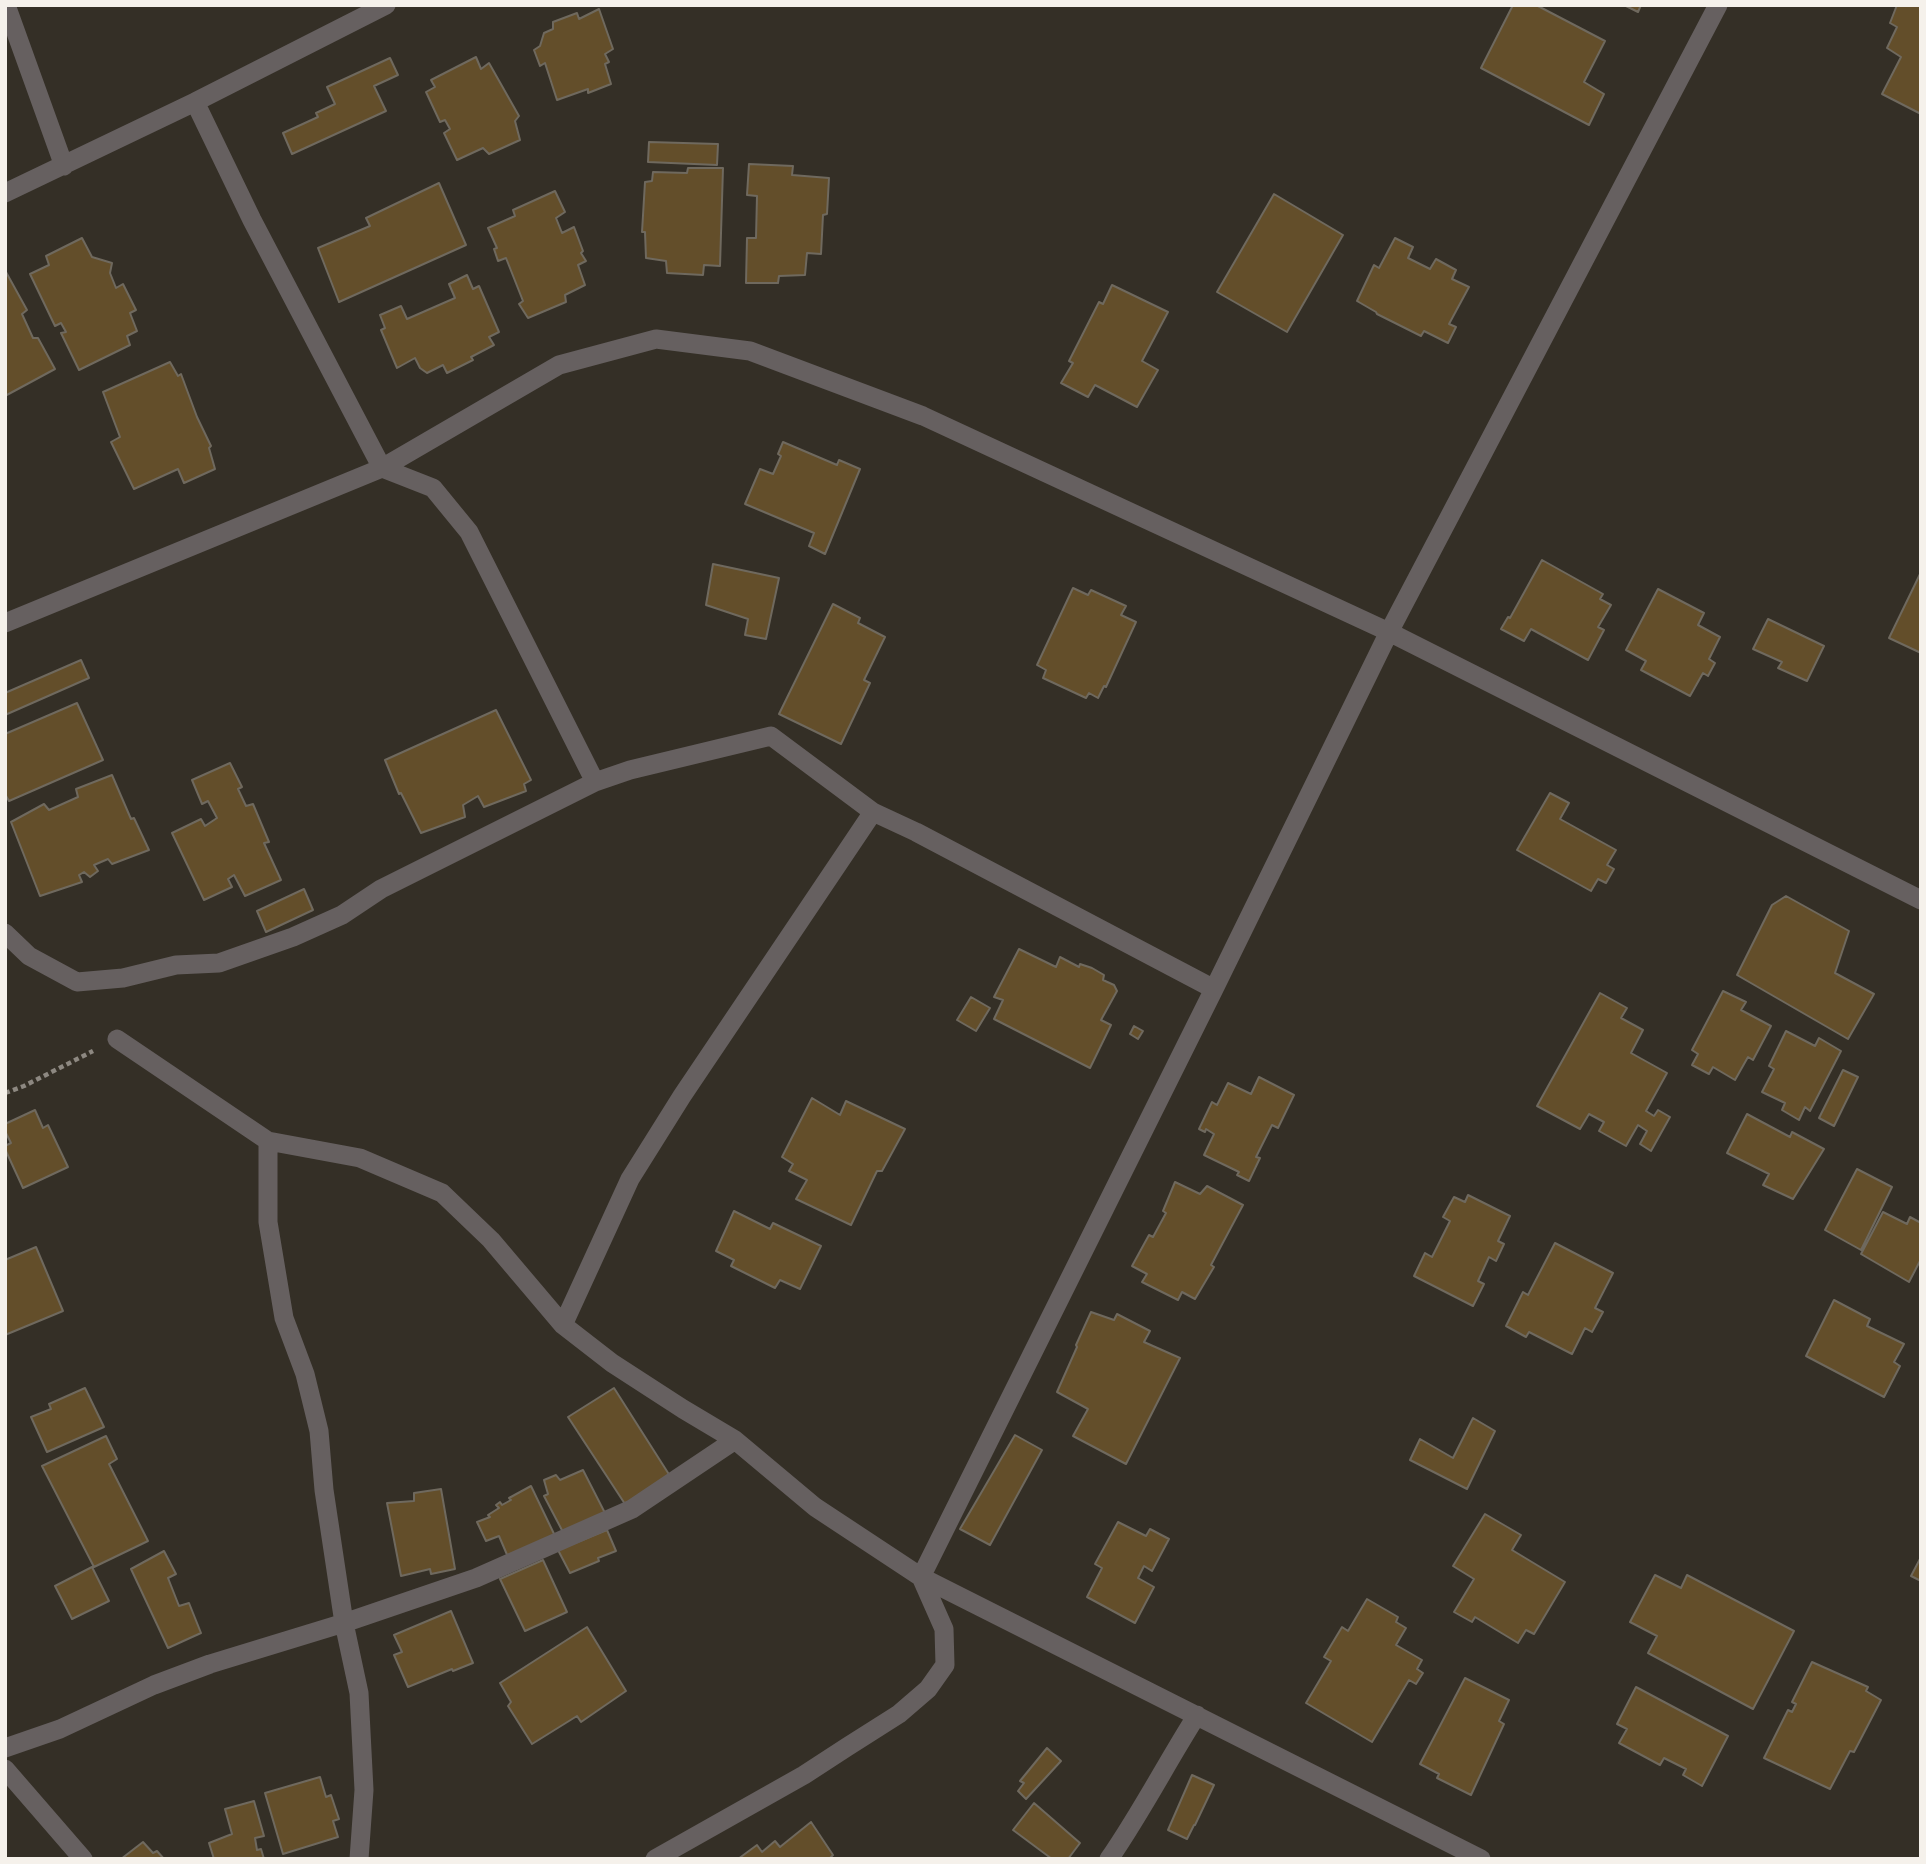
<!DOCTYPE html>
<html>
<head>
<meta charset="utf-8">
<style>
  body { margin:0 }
  #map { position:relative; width:1926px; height:1864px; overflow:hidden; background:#342f26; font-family:Poppins,sans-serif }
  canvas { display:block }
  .frame { position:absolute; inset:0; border:7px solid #f5f1eb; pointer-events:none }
</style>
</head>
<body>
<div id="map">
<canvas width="1926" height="1864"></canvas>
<div class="frame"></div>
</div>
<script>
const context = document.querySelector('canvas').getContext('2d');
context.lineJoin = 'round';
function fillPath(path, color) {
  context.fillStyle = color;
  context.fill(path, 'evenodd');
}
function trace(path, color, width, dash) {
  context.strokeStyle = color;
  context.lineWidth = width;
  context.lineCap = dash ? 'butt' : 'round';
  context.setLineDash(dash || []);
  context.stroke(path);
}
const building = new Path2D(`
  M1513,5H1536L1605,41L1584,82L1604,94L1589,125L1481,68Z
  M1624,5H1641L1638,12Z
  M1897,5H1921V114L1882,94L1901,57L1887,48L1897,27L1890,23Z
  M599,9L613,49L605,54L609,62L605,64L611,84L588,93V89L557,100L545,63L540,66L534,50L540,46L544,33L553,29V22L577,13L579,19Z
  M476,57L481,69L489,63L519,116L515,121L520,140L489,154L483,148L457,160L444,133L450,129L445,120L440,122L426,92L435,87L431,80Z
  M390,58L398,75L374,86L386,111L292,154L283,133L318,117L316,113L335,104L327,87Z
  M649,142L718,144L717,165L648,162Z
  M749,164L793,166L792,175L829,178L827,214L823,215L821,254L807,253L805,275L779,276L778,283H746L747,238H756L757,196L747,195Z
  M688,168H723L720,266L704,265L703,275L667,273L666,261L646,258L645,232H642L645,182L652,181L653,172L687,173Z
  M439,183L466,245L339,302L318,248L370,226L366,218Z
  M555,191L565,212L556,218L562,233L574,227L583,251L581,253L586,261L578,265L585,285L565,295L566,302L528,318L519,304L523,301L506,258L498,261L494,249L497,248L488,228L515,216L513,210Z
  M1274,194L1343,235L1287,332L1217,292Z
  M82,238L92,257L112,263L110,273L116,288L123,284L136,310L130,313L137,331L127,336L130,345L79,370L61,333L66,332L61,323L55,326L30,274L49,265L46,256Z
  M1395,238L1413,247L1408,258L1430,269L1436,259L1456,270L1452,279L1469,287L1449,324L1456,327L1448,343L1424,331L1421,336L1377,314L1376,312L1357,301L1374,265L1379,268Z
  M6,272L27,310L22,314L33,338H38L55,369L5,396Z
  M467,275L473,289L479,286L499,332L489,337L494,345L471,357L473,360L447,373L443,365L427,373L420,368L415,358L397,368L381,330L385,328L380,315L401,306L407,319L455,298L449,284Z
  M1112,285L1168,312L1142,361L1158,370L1137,407L1095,385L1088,397L1061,383L1073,363L1069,361L1099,302L1103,304Z
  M170,362L178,376L181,374L197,417L211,446L209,448L215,469L184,483L178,469L134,489L111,442L120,437L103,392Z
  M783,442L837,465L839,460L860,469L825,554L809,546L814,533L745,504L760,469L773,474L781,456L778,454Z
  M1542,560L1603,594L1600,599L1611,605L1598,627L1604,630L1588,660L1531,629L1524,641L1501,629L1508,617L1510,618Z
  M713,564L779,578L766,639L745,635L748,619L706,605Z
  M1921,572V653L1889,638Z
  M1073,588L1088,595L1091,590L1126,606L1121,615L1136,622L1106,687L1104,686L1098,698L1089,693L1086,698L1043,678L1046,670L1037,665Z
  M1658,589L1704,613L1698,625L1720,637L1709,659L1715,663L1708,676L1703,673L1690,696L1641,670L1646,661L1626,650Z
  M833,604L860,618L858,623L885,637L864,680L870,683L841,744L779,714Z
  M1768,619L1824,646L1807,681L1778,668L1782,662L1753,649Z
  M81,660L89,678L5,715V693Z
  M77,703L103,760L9,801L5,794V734Z
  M496,710L531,780L524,784L526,791L484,807L478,796L463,805L465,817L421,833L401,793L399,794L385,760Z
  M230,763L242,787L238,789L246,806L253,804L269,842L264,843L281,880L245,896L234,875L228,879L232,887L204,900L172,833L201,819L205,826L217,818L208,801L202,804L192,780Z
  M112,775L131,819L134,818L149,850L112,864L108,859L94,865L98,871L90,877L84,872L79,875L82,882L40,896L11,822L44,804L49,810L78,797L76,789Z
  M1550,793L1569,803L1560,819L1616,850L1607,865L1614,869L1606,883L1598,879L1591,891L1517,850Z
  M304,889L313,910L266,932L257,911Z
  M1786,896L1849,931L1835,973L1874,994L1848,1039L1737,975L1772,905Z
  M1019,949L1056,967L1060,957L1079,967L1080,964L1092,968L1104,975L1103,980L1114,985L1117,991L1101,1020L1111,1025L1090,1068L994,1019L1003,1000L994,997Z
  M1723,991L1746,1002L1741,1010L1771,1026L1753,1060L1748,1057L1735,1080L1713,1067L1709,1074L1692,1065L1698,1054L1692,1050Z
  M1600,993L1627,1008L1621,1018L1643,1030L1631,1053L1667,1073L1646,1111L1654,1116L1658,1110L1670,1117L1651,1151L1640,1144L1647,1131L1638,1125L1626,1146L1599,1131L1604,1122L1589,1114L1580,1129L1537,1106Z
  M971,997L990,1008L976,1031L957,1020Z
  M1134,1026L1143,1031L1138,1039L1130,1034Z
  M1786,1031L1815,1046L1819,1038L1841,1051L1810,1111L1805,1107L1799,1120L1782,1110L1785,1103L1762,1092L1774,1069L1769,1066Z
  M1843,1070L1858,1077L1834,1126L1819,1118Z
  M1259,1077L1294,1095L1278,1128L1272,1125L1256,1157L1260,1158L1249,1181L1237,1175L1239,1172L1204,1155L1214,1134L1206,1129L1205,1132L1199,1129L1212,1102L1217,1105L1228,1083L1251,1094Z
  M812,1098L840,1115L846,1101L905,1129L882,1171H877L851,1225L796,1199L807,1180L789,1171L793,1164L782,1157Z
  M35,1110L43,1128L48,1125L68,1167L23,1188L5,1149V1146L11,1143L5,1131V1124Z
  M1747,1114L1790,1137L1792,1132L1824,1149L1793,1199L1763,1185L1769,1174L1727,1153Z
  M1857,1169L1892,1187L1861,1250L1825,1230Z
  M1175,1182L1200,1194L1207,1186L1243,1205L1211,1265L1214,1267L1195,1299L1182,1292L1178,1300L1142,1282L1147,1274L1132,1266L1149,1235L1153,1237L1166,1213L1163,1211Z
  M1468,1195L1510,1216L1498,1241L1504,1244L1496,1261L1489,1257L1478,1281L1484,1284L1473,1306L1414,1276L1425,1253L1432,1257L1450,1221L1443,1217L1454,1197L1465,1202Z
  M734,1211L770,1229L773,1223L821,1246L800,1289L780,1280L775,1288L731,1266L734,1260L716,1251Z
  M1883,1212L1907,1224L1910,1217L1921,1223V1259L1909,1282L1861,1254Z
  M1555,1243L1613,1273L1595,1308L1603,1312L1592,1332L1585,1328L1572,1354L1529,1332L1526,1337L1506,1326L1523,1292L1528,1295Z
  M36,1247L63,1311L5,1335V1260Z
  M1834,1300L1870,1319L1867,1326L1904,1344L1894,1362L1900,1366L1884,1397L1806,1356Z
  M1091,1312L1114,1320L1117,1314L1150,1331L1144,1342L1180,1358L1126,1464L1073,1436L1088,1409L1057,1392L1077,1347L1076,1345Z
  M85,1388L104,1427L47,1452L31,1417L51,1409L49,1404Z
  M614,1388L670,1476L625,1504L568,1417Z
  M1473,1418L1495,1431L1467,1489L1410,1460L1420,1439L1453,1458Z
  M1015,1435L1042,1450L990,1545L960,1529Z
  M106,1436L117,1459L109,1464L148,1541L94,1567L42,1466Z
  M583,1470L606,1515L564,1534L544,1496L548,1494L544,1480L556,1475L560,1480Z
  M531,1486L556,1538L508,1557L499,1536L486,1541L477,1522L490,1517L488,1515L499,1508L496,1505L500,1502L502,1505L511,1500L509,1498Z
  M441,1489L455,1569L431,1574L430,1569L401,1576L387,1503L414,1501V1493Z
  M1485,1514L1521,1535L1512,1550L1565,1582L1534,1634L1526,1630L1518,1643L1475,1617L1472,1622L1454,1612L1474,1579L1453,1566Z
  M1118,1522L1146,1536L1150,1529L1169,1539L1152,1571L1144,1566L1138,1578L1154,1587L1135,1623L1087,1597L1102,1568L1095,1564Z
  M607,1530L616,1551L598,1558L599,1561L570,1573L558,1550Z
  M164,1551L176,1574L168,1578L179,1606L189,1603L201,1633L168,1648L131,1569Z
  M1921,1557V1581L1911,1576Z
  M543,1560L567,1612L525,1631L500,1579Z
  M92,1567L109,1601L72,1619L55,1586Z
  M1655,1575L1681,1588L1687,1575L1794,1631L1753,1709L1648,1653L1657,1636L1630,1622Z
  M1367,1599L1398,1617L1396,1622L1406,1628L1396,1645L1422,1660L1417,1669L1423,1673L1416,1684L1409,1680L1372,1742L1306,1703L1331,1661L1324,1657L1342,1627L1348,1631Z
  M451,1611L473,1663L453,1671L452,1669L408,1687L394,1655L402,1652L394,1635Z
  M587,1627L626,1691L581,1722L577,1716L532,1744L508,1706L511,1702L500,1683Z
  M1812,1662L1868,1687L1866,1691L1881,1700L1854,1752L1850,1751L1830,1789L1764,1758L1788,1710L1792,1712L1796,1704L1792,1702Z
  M1465,1678L1509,1700L1499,1721L1504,1724L1471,1795L1437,1778L1439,1774L1420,1764Z
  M1636,1687L1728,1736L1702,1786L1683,1775L1686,1769L1664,1758L1660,1765L1619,1743L1627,1729L1617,1724Z
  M1047,1748L1061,1761L1026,1799L1018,1791L1024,1783L1020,1781Z
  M1192,1775L1214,1785L1195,1825H1194L1187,1839L1168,1830Z
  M320,1777L326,1797L331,1795L339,1819L333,1821L338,1837L283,1854L265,1793Z
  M254,1801L264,1836L255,1838L257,1850L261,1849L264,1859H214L209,1843L232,1834L225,1809Z
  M1034,1803L1080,1843L1068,1859H1052L1013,1830Z
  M811,1822L833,1855L829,1859H738L757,1845L762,1852L775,1841L780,1847Z
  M143,1842L153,1853L157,1851L164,1859H121Z`);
const path = new Path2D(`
  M5,1093L24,1086L93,1051`);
const minor = new Path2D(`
  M6,5L64,166
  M195,102L252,220L382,468L433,488L469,532L595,782
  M5,193L195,102L386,5
  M5,623L382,468L559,365L656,339L750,351L923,416L1389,632L1718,5
  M873,812L916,832L1214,989
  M5,933L29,956L77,982L123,978L176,965L219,963L293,937L342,915L381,889L595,782L630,770L771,736L873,812L682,1096L630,1179L563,1325
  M268,1141L360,1158L442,1193L491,1240L563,1325L612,1363L683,1409L735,1440L815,1507L921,1577L1481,1859
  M5,1748L60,1729L154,1685L210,1664L344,1623L324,1490L319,1431L305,1374L284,1318L268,1222V1141L117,1039
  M5,1769L83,1859
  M359,1859L364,1790L359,1693L344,1623L476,1578L632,1509L735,1440
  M655,1859L804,1775L847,1747L899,1714L928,1689L945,1665L944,1629L921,1577L1214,989L1389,632L1921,900
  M1109,1859C1141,1813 1167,1762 1197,1715`);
fillPath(building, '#634e2a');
trace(building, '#6f695e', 2);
trace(path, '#8d8881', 4.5, [5, 3.5]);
trace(minor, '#666060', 19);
</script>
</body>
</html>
